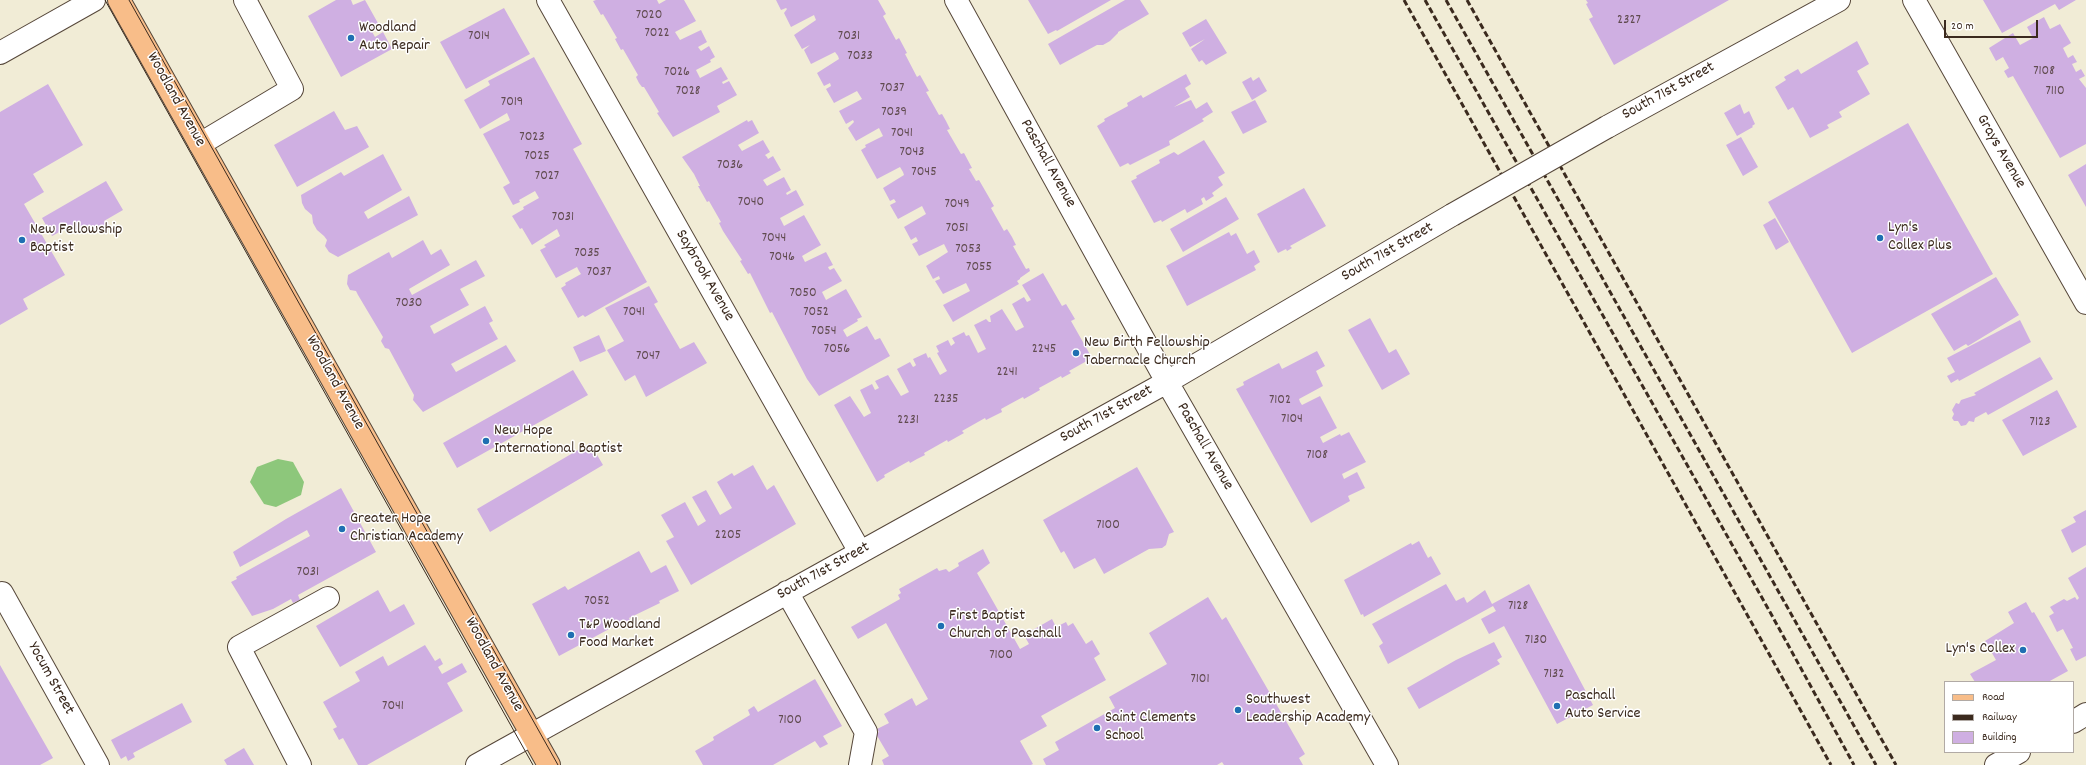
<!DOCTYPE html>
<html>
<head>
<meta charset="utf-8">
<style>
  body { margin:0 }
  #map { position:relative; width:2086px; height:765px; overflow:hidden; background:#f1ecd6; font-family:Dekko,sans-serif }
  canvas { display:block }
  .legend { position:absolute; left:1944px; top:681px; width:130px; height:72px; box-sizing:border-box; background:#fff; border:1px solid #b1aaa5; margin:0; padding:5px 7px; list-style:none; font-size:12px; color:#3b2a1e }
  .legend li { display:flex; align-items:center; gap:8px; height:20px }
  .legend b { width:20px; border:1px solid #b1aaa5 }
  .scale { position:absolute; left:1944px; top:20px; width:94px; height:18px; box-sizing:border-box; border:2px solid #3b2a1e; border-top:0; padding-left:5px; font-size:12px; line-height:14px; white-space:nowrap; color:#3b2a1e; -webkit-text-stroke:3px #fff; paint-order:stroke }
</style>
</head>
<body>
<div id="map">
<canvas width="2086" height="765"></canvas>
<ul class="legend">
<li><b style="height:5px;background:#f8bd89"></b>Road</li>
<li><b style="height:5px;background:#3b2a1e"></b>Railway</li>
<li><b style="height:11px;background:#cfafe2"></b>Building</li>
</ul>
<div class="scale">20 m</div>
</div>
<script>
const context = document.querySelector('canvas').getContext('2d');
context.lineJoin = 'round';
function fillPath(path, color) {
  context.fillStyle = color;
  context.fill(path, 'evenodd');
}
function trace(path, color, width, dash) {
  context.strokeStyle = color;
  context.lineWidth = width;
  context.lineCap = dash ? 'butt' : 'round';
  context.setLineDash(dash || []);
  context.stroke(path);
}
function label(font, color, halo, rows, align = 'center') {
  context.font = font + ' Dekko,sans-serif';
  context.lineWidth = 3;
  context.setLineDash([]);
  context.textBaseline = 'middle';
  context.strokeStyle = halo;
  context.fillStyle = color;
  for (const [text, x, y, turn = 0] of rows) {
    context.save();
    context.translate(x, y);
    context.rotate((+turn || 0) * Math.PI / 180);
    context.textAlign = isNaN(turn) ? turn : align;
    if (halo) context.strokeText(text, 0, 0);
    context.fillText(text, 0, 0);
    context.restore();
  }
}
const green = new Path2D(`
  M278,459L293,462L304,482L301,495L276,507L264,504L250,482L257,467Z`);
const building = new Path2D(`
  M336,0H351L353,5L365,0L379,25L371,30L375,37L383,32L392,49L341,77L308,16Z
  M596,0H657L659,4L666,0H684L696,21L675,32L680,40L701,30L707,42L698,47L701,51L709,46L715,57L710,60L711,62L696,70L700,78L721,67L728,79L722,82L723,84L729,81L737,95L717,106L720,112L673,137L657,113L659,112L644,87H642L639,83L636,77L638,75L623,49L621,50L615,39L617,38L603,14L601,15L593,1Z
  M776,0H878L886,14L883,16L896,40L899,38L907,53L905,54L917,77L920,75L929,91L926,92L939,115L942,114L946,121L950,129L947,130L961,154L964,153L972,168L969,169L976,181L979,180L994,206L991,208L1004,231L1007,229L1012,237L1016,245L1013,246L1026,269L1029,268L1030,271L1020,278V279L1017,281L1019,284L953,322L943,305L970,291L966,283L943,294L935,281L940,279L939,276L933,279L926,266L948,252L944,244L919,256L912,244L918,241L916,237L911,240L904,227L926,214L922,206L898,219L890,205L896,202L894,199L890,201L883,188L904,175L903,172L900,167L877,179L861,150L866,147L865,145L883,136L879,128L856,141L848,128L854,122L853,120L846,124L839,111L862,99L857,91L834,103L826,89L831,86L830,83L824,86L817,73L839,59L838,56L835,52L811,64L804,50L810,45L802,49L794,35L816,20L814,15L791,27L784,13L787,9L786,8L781,10Z
  M1028,0H1111L1057,31L1056,30L1048,34Z
  M1125,0H1140L1149,14L1118,32V33L1110,41L1103,45H1097L1060,65L1048,44Z
  M1586,0H1729L1614,65L1589,19L1593,17L1586,4L1588,3Z
  M1983,0H2076L2059,10L2055,4L2002,33Z
  M504,8L530,54L466,89L440,42Z
  M2044,17L2050,29L2060,24L2071,43L2063,48L2068,58L2073,55L2077,62L2072,64L2076,72L2081,69L2085,76L2079,79L2086,88V144L2060,158L2013,76L2008,78L2004,71L2009,68L2003,57L1996,61L1989,48L2013,33L2020,45L2033,38L2027,27Z
  M1206,19L1227,53L1206,65L1202,60L1199,62L1191,49L1205,39L1190,47L1182,33Z
  M1857,41L1869,64L1857,71L1870,94L1839,112L1842,117L1827,125L1829,128L1810,138L1793,107L1788,110L1775,87L1786,80L1784,77L1798,69L1801,74Z
  M534,57L582,144L573,149L647,282L585,317L583,315L578,318L561,288L566,285L565,283L581,274L579,271L577,267L556,278L540,250L546,247L544,245L560,236L557,229L532,245L522,228L520,229L512,216L524,209L523,207L539,198L535,191L519,200L520,202L513,205L503,187L510,183L483,134L510,120L507,113L480,129L464,100L490,85L488,81Z
  M1186,74L1191,84L1185,88L1190,97L1174,107L1191,100L1196,109L1207,102L1213,112L1202,119L1204,121L1169,141L1170,145L1130,165L1128,163L1120,167L1097,126L1105,121L1104,119L1128,106L1127,103L1141,95L1143,98Z
  M1251,77L1253,81L1259,77L1267,91L1252,100L1242,82Z
  M48,84L83,145L33,174L44,192L24,204L65,275L23,299L28,309L0,325V112Z
  M1255,100L1267,122L1243,134L1231,112Z
  M1740,104L1744,114L1749,111L1755,124L1752,126L1753,127L1737,136L1724,113Z
  M334,111L345,130L357,126L369,147L297,187L274,145Z
  M747,120L748,122L752,120L759,133L738,145L742,151L763,140L770,152L765,155L767,157L768,159L773,156L781,170L763,180L767,186L784,177L791,190L786,193L787,195L796,190L804,205L780,218L784,226L804,215L821,245L802,256L805,262L826,252L833,265L828,267L829,269L830,270L834,268L842,281L822,292L826,300L846,289L862,317L857,319L858,321L843,330L847,337L867,326L875,340L880,338L890,356L819,396L807,379L772,312L770,313L750,273L748,274L740,261L742,260L723,231L719,223L721,222L709,201L707,202L698,186H700L694,174L682,157Z
  M1908,123L1993,274L1852,353L1768,202Z
  M1741,137L1758,167L1743,176L1726,145Z
  M1204,140L1225,173L1218,177L1223,185L1212,193L1214,196L1206,201L1204,197L1201,199L1203,204L1187,213L1185,209L1162,222L1161,220L1154,223L1131,181L1137,178L1136,176L1160,163L1159,160L1174,152L1178,155Z
  M383,154L402,190L364,212L368,219L409,196L418,215L338,257L329,252L325,246L327,240L324,236L317,230L313,223L312,215L305,209L302,203L301,195L341,172L344,176Z
  M2086,164V207L2068,175Z
  M106,181L123,210L104,221L107,225L93,233L90,230L88,231L84,225L68,234L65,229L52,236L42,218Z
  M1304,188L1326,226L1290,246L1292,248L1287,251L1286,249L1278,253L1257,214Z
  M1226,197L1239,219L1183,252L1170,229Z
  M1775,218L1789,242L1776,250L1763,225Z
  M1229,232L1231,236L1236,233L1247,254L1254,250L1260,262L1254,266L1256,270L1187,306L1166,266Z
  M423,240L431,255L441,249L450,265L409,289L412,295L476,260L485,276L460,289L469,305L430,326L434,334L485,306L493,321L489,323L498,339L451,364L456,372L506,345L516,361L423,412L413,400L414,395L389,349L385,348L381,341L383,337L358,295L356,291L350,290L347,284L348,275L389,252L392,258Z
  M1043,273L1062,306L1066,304L1075,319L1071,321L1092,358L1069,371L1071,373L1062,378L1061,376L1039,388L1040,390L1033,394L1024,399L1023,397L1010,404L1001,409L1002,412L986,420L985,418L962,431L964,433L948,442L947,440L924,453L925,455L917,459L910,463L909,461L884,475L885,477L877,482L834,405L850,396L864,417L871,413L860,390L872,384L875,390L879,388L875,381L888,375L901,396L909,392L897,369L910,362L913,367L915,366L916,365L913,359L926,353L928,358L930,357L940,375L947,371L937,353L939,352L936,346L948,340L951,346L955,343L952,338L964,332L966,336L969,335L978,353L986,349L974,325L986,319L989,322H991L990,316L1002,309L1016,331L1024,327L1012,304L1024,297L1027,302L1031,300L1022,285Z
  M1996,277L2019,315L1968,346L1966,344L1954,351L1931,314Z
  M649,286L658,302L654,304L680,349L694,342L707,363L646,397L635,375L625,381L607,350L624,341L605,308Z
  M1370,318L1389,353L1396,349L1410,374L1382,390L1348,330Z
  M2020,320L2031,342L1959,381L1958,379L1951,383L1947,376L1955,372L1947,358Z
  M599,335L606,351L580,362L573,347Z
  M1317,351L1325,366L1316,371L1323,386L1299,399L1300,402L1302,405L1320,396L1337,428L1320,437L1323,443L1340,434L1341,436L1349,432L1366,462L1342,474L1344,479L1357,472L1365,488L1348,496L1350,501L1311,523L1236,389L1244,385L1243,382L1279,363L1282,369Z
  M2040,357L2053,379L1988,415L1986,412L1975,418L1974,422L1969,421L1966,425L1961,426L1958,421H1954L1952,418L1954,414L1952,410L1956,403L1959,404L1961,400L1976,395L1974,393Z
  M573,370L588,395L457,468L443,443Z
  M2057,390L2077,427L2023,456L2002,420Z
  M590,443L603,465L490,532L477,509Z
  M753,465L767,490L774,485L796,524L691,585L666,541L674,537L661,515L685,502L698,526L706,521L692,497L706,490L720,515L732,508L717,482L732,473L734,476Z
  M1137,467L1174,532L1169,534L1166,545L1162,548L1149,549L1104,574L1095,558L1074,569L1064,551L1061,553L1043,520Z
  M341,488L376,552L298,595L300,600L293,603L291,599L273,609L252,616L231,582L237,579L236,577L310,536L307,530L240,567L233,552L286,519Z
  M2086,510V545L2072,553L2061,530L2076,522L2073,517Z
  M1419,541L1428,558L1431,556L1441,574L1364,617L1363,614L1361,615L1344,580L1411,543L1412,545Z
  M983,549L990,563L977,573L1020,649L1029,644L1024,635L1052,619L1056,627L1066,622L1068,626L1073,623L1086,644L1092,640L1100,654L1094,658L1106,680L1041,716L1047,726L1020,741L1033,764L1031,765H884L882,760L889,756L876,734L879,732L877,729L889,723L884,714L912,698L916,706L928,699L886,623L858,639L851,627L900,599L898,595L901,593L899,589L937,568L939,571L946,569L949,572L959,566L958,563Z
  M639,551L651,573L666,565L679,591L659,601L660,603L629,618L630,620L625,623L624,621L559,656L532,604L565,586L568,590Z
  M2086,567V656L2076,661L2070,649L2073,648L2063,629L2057,632L2049,616L2054,613L2050,607L2064,599L2067,601L2075,597L2077,600L2079,598L2068,578Z
  M1446,584L1456,601L1464,597L1467,603L1485,590L1492,604L1529,584L1593,705L1557,724L1504,626L1489,634L1481,619L1496,611L1493,606L1388,664L1379,646L1383,643L1372,624Z
  M378,590L390,612L404,604L415,624L340,667L316,626Z
  M1208,597L1222,620L1226,617L1305,754L1299,758L1303,765H1224L1222,762L1217,765H1046L1043,759L1059,750L1055,742L1115,708L1109,697L1167,664L1149,633Z
  M2026,602L2032,613L2034,612L2068,671L2048,682H1975L1970,674L1996,660L1985,641L2014,623L2008,612Z
  M1494,642L1502,657L1497,660L1500,664L1419,709L1407,688L1456,660Z
  M425,645L435,661L440,658L443,664L438,667L442,674L462,663L467,672L447,683L463,711L367,765H358L343,738L339,740L333,729L337,727L323,702L360,681L355,672L383,656L388,666Z
  M0,665L53,758L40,765H0Z
  M815,679L842,726L823,736L828,744L820,748L815,741L773,765H703L695,751L714,740L713,737L750,715L748,710L754,706L758,712Z
  M182,703L192,722L133,753L135,757L128,761L126,756L121,759L111,740Z
  M244,748L254,765H227L224,760Z`);
const minor = new Path2D(`
  M548,0L860,552
  M956,0L1167,382L1387,765
  M1914,0L2086,303
  M0,53L94,0
  M1607,127L1839,0
  M200,144L292,89L245,0
  M787,592L866,732L860,765
  M2,593L98,765
  M2073,722L2086,714
  M300,765L239,647L328,598
  M477,765L1167,382L1452,215
  M1996,765L2019,752`);
const major = new Path2D(`
  M119,0L549,765`);
const tram = new Path2D(`
  M105,0L533,765
  M129,0L558,765`);
const rail = new Path2D(`
  M1404,0L1831,765
  M1425,0L1770,612L1854,765
  M1446,0L1876,765
  M1467,0L1896,765`);
const minorBridge = new Path2D(`
  M1452,215L1607,127`);
const markers = [
  [351,38,4,"#1f6fb2"],
  [1880,238,4,"#1f6fb2"],
  [22,240,4,"#1f6fb2"],
  [1076,353,4,"#1f6fb2"],
  [486,441,4,"#1f6fb2"],
  [342,529,4,"#1f6fb2"],
  [941,626,4,"#1f6fb2"],
  [571,635,4,"#1f6fb2"],
  [2023,650,4,"#1f6fb2"],
  [1557,706,4,"#1f6fb2"],
  [1238,710,4,"#1f6fb2"],
  [1097,728,4,"#1f6fb2"]
];
const numberNames = [
  ["7020",649,16],
  ["2327",1629,21],
  ["7022",657,34],
  ["7014",479,37],
  ["7031",849,37],
  ["7033",860,57],
  ["7108",2044,72],
  ["7026",677,73],
  ["7037",892,89],
  ["7028",688,92],
  ["7110",2055,92],
  ["7019",512,103],
  ["7039",894,113],
  ["7041",902,134],
  ["7023",532,138],
  ["7043",912,153],
  ["7025",537,157],
  ["7036",730,166],
  ["7045",924,173],
  ["7027",547,177],
  ["7040",751,203],
  ["7049",957,205],
  ["7031",563,218],
  ["7051",957,229],
  ["7044",774,239],
  ["7053",968,250],
  ["7035",587,254],
  ["7046",782,258],
  ["7055",979,268],
  ["7037",599,273],
  ["7050",803,294],
  ["7030",409,304],
  ["7041",634,313],
  ["7052",816,313],
  ["7054",824,332],
  ["7056",837,350],
  ["2245",1044,350],
  ["7047",648,357],
  ["2241",1007,373],
  ["2235",946,400],
  ["7102",1280,401],
  ["7104",1292,420],
  ["2231",908,421],
  ["7123",2040,423],
  ["7108",1317,456],
  ["7100",1108,526],
  ["2205",728,536],
  ["7031",308,573],
  ["7052",597,602],
  ["7128",1518,607],
  ["7130",1536,641],
  ["7100",1001,656],
  ["7132",1554,675],
  ["7101",1200,680],
  ["7041",393,707],
  ["7100",790,721]
];
const poiNames = [
  ["Woodland",359,29],
  ["Auto Repair",359,47],
  ["Lyn's",1888,229],
  ["Collex Plus",1888,247],
  ["New Fellowship",30,231],
  ["Baptist",30,249],
  ["New Birth Fellowship",1084,344],
  ["Tabernacle Church",1084,362],
  ["New Hope",494,432],
  ["International Baptist",494,450],
  ["Greater Hope",350,520],
  ["Christian Academy",350,538],
  ["First Baptist",949,617],
  ["Church of Paschall",949,635],
  ["T&P Woodland",579,626],
  ["Food Market",579,644],
  ["Lyn's Collex",2015,650,"right"],
  ["Paschall",1565,697],
  ["Auto Service",1565,715],
  ["Southwest",1246,701],
  ["Leadership Academy",1246,719],
  ["Saint Clements",1105,719],
  ["School",1105,737]
];
const streetNames = [
  ["South 71st Street",1669,92,-29],
  ["Woodland Avenue",175,100,61],
  ["Grays Avenue",2000,152,60],
  ["Paschall Avenue",1047,164,61],
  ["South 71st Street",1388,253,-30],
  ["Saybrook Avenue",704,276,60],
  ["Woodland Avenue",334,383,61],
  ["South 71st Street",1107,415,-29],
  ["Paschall Avenue",1204,447,60],
  ["South 71st Street",824,572,-29],
  ["Woodland Avenue",493,665,61],
  ["Yocum Street",50,679,61]
];
fillPath(green, '#8dc77b');
fillPath(building, '#cfafe2');
trace(minor, '#56473a', 24);
trace(major, '#56473a', 24);
trace(minor, '#fff', 22);
trace(major, '#f8bd89', 22);
trace(tram, '#3b2a1e', 1);
trace(rail, '#3b2a1e', 3, [6, 3]);
trace(minorBridge, '#56473a', 24, []);
trace(minorBridge, '#fff', 22);
for (const [x, y, r, color] of markers) {
  const dot = new Path2D();
  dot.arc(x, y, r, 0, 2 * Math.PI);
  context.fillStyle = color;
  context.fill(dot);
  trace(dot, '#fff', 1.5);
}
label('14px', '#604b4f', null, numberNames);
label('16px', '#3b2a1e', '#fff', poiNames, 'left');
label('16px', '#3b2a1e', '#fff', streetNames);
</script>
</body>
</html>
